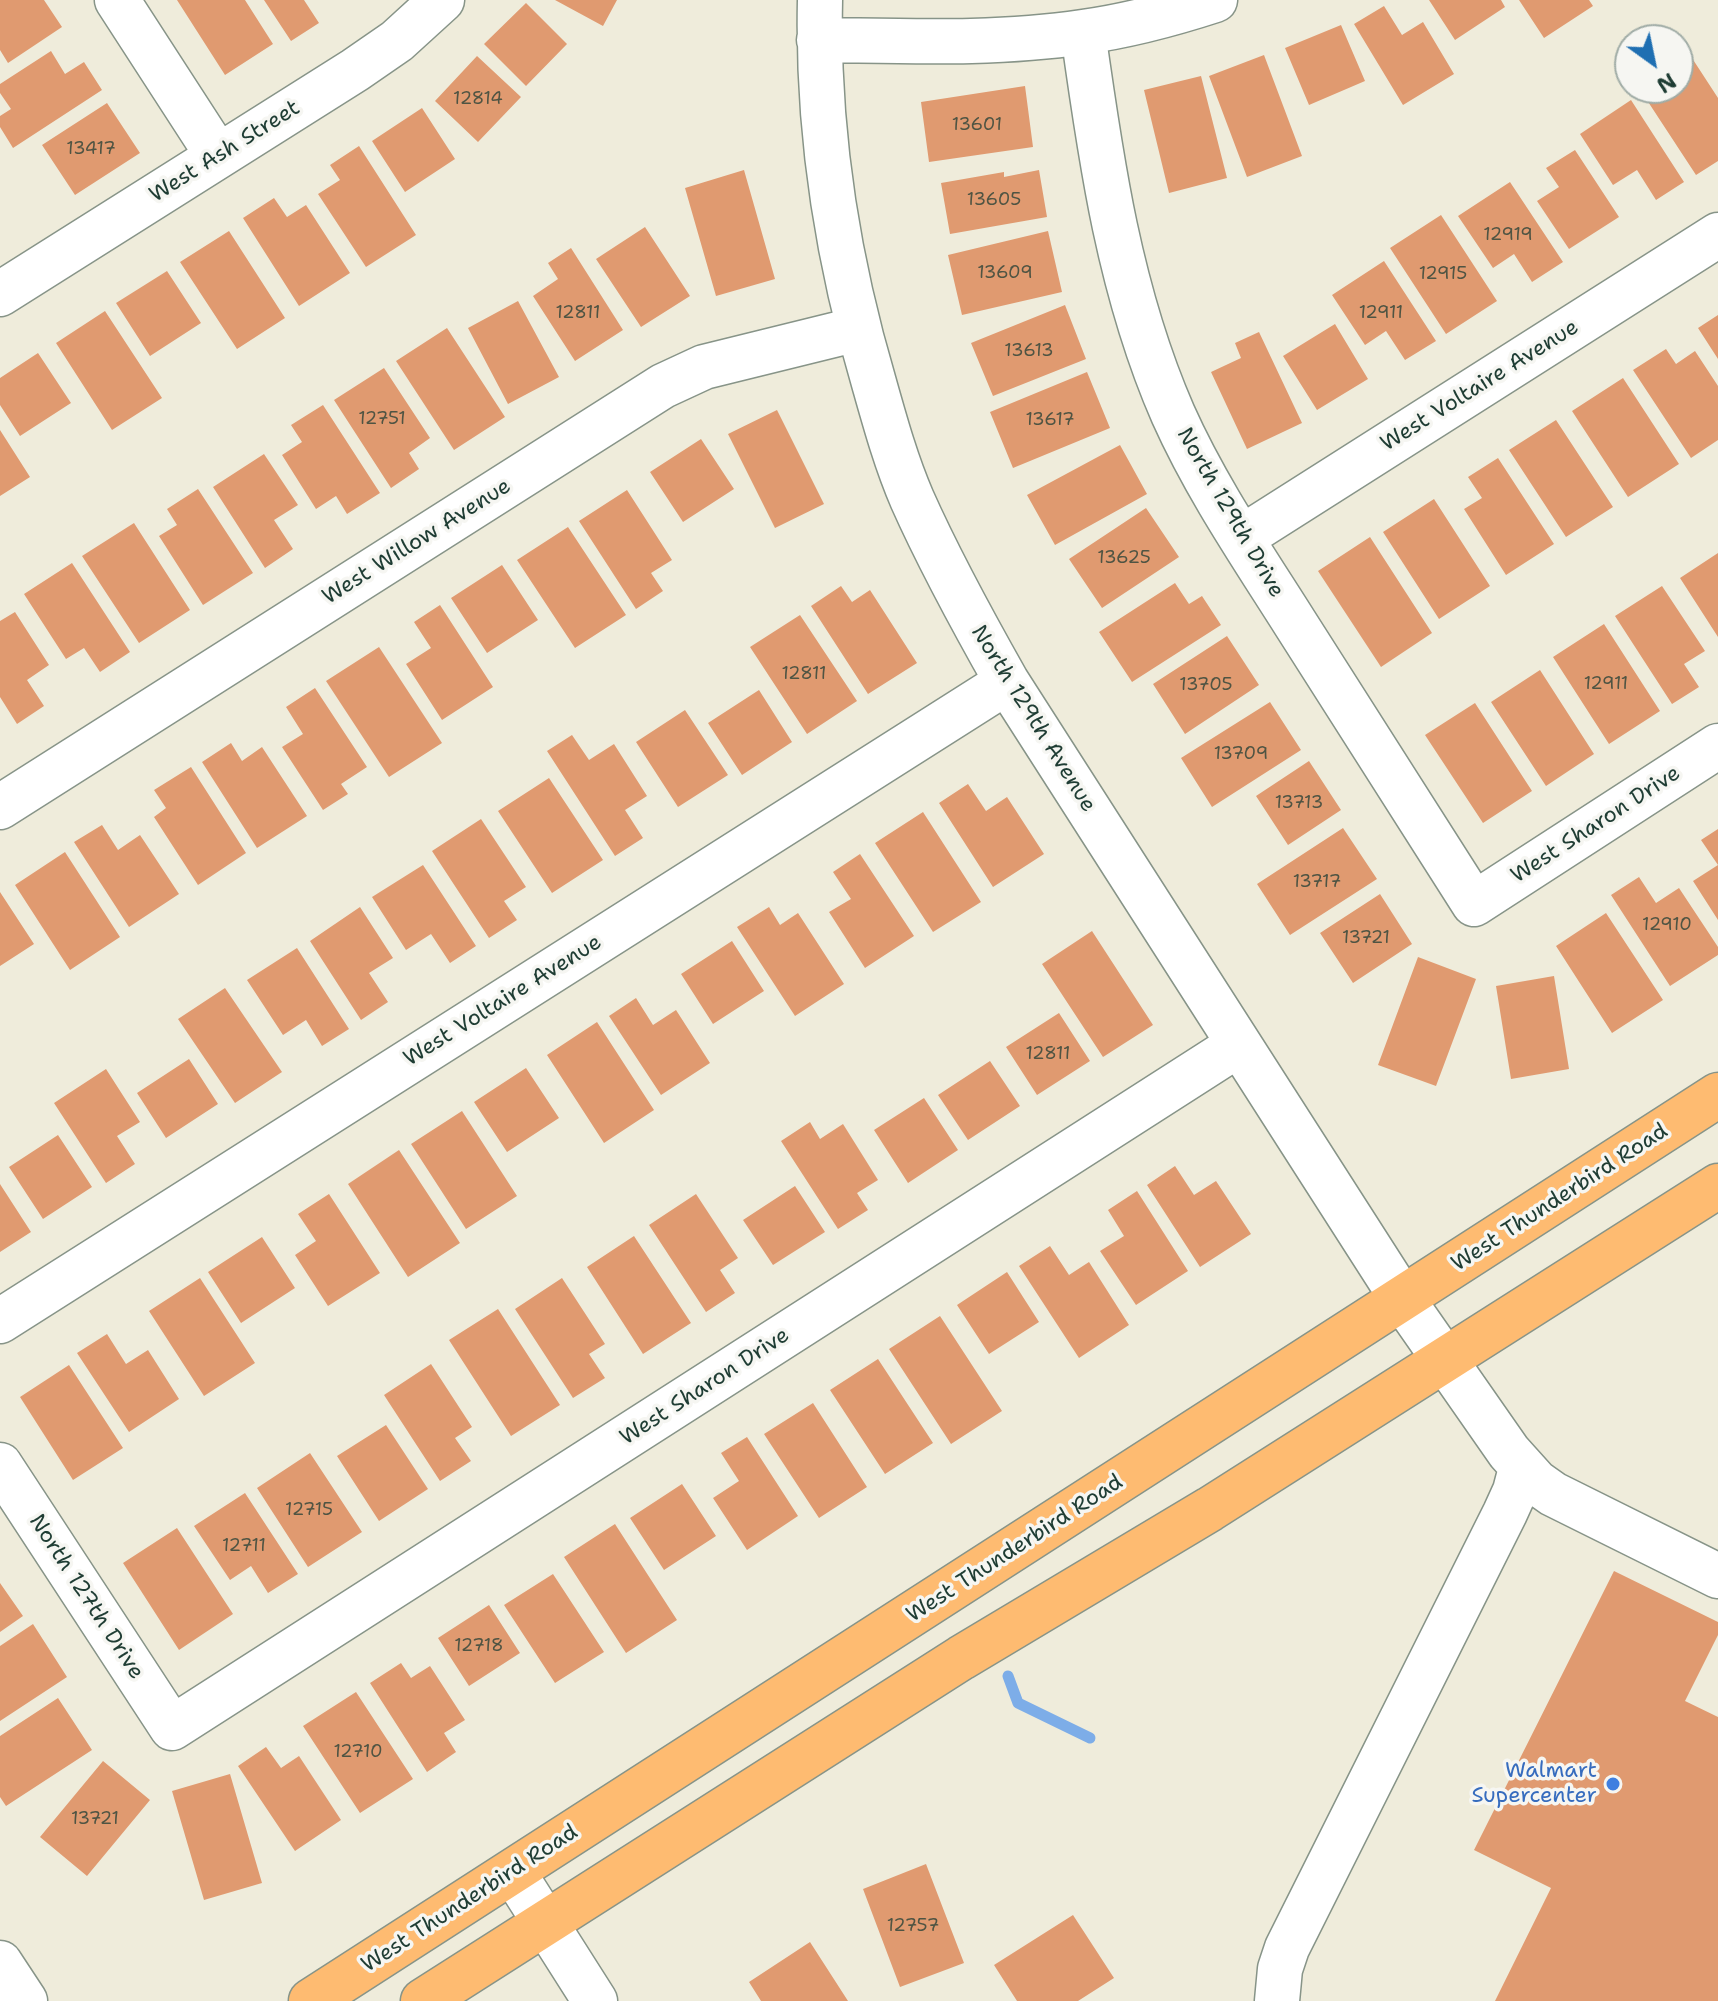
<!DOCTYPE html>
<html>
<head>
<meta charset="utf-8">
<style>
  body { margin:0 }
  #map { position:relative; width:1718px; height:2001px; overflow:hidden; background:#efecdb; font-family:"Shantell Sans",sans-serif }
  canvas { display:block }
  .north { position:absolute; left:1614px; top:24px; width:80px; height:80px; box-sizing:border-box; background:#f6f6f2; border:2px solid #a0aca6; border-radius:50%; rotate:147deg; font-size:22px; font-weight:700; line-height:32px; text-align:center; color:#1f3d34 }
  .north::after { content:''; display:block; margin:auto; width:28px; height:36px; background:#1f6fb2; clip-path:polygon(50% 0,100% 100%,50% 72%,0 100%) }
</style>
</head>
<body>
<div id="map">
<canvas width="1718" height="2001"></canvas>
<div class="north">N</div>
</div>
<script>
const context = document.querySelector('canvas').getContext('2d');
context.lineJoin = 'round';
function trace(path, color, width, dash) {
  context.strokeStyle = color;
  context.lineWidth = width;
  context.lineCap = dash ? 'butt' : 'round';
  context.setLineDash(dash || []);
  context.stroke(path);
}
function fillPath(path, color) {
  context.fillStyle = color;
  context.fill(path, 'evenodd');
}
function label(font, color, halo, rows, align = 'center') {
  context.font = font + ' "Shantell Sans",sans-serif';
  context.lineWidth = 7;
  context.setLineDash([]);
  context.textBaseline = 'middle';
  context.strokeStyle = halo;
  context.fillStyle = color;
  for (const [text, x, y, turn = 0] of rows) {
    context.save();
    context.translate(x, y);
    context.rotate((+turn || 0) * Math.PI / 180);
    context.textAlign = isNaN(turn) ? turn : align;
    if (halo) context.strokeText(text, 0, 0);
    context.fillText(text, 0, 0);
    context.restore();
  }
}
const stream = new Path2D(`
  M1008,1676L1018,1703L1090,1738`);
const building = new Path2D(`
  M0,0H44L62,27L8,63L0,50Z
  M177,0H245L273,44L225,75Z
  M264,0H304L319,23L291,41Z
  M555,0H617L603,26Z
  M1429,0H1501L1505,7L1455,40Z
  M1519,0H1589L1593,6L1544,38Z
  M526,3L567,44L526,86L484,44Z
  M1384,6L1402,35L1423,22L1454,74L1403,105L1354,24Z
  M1341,25L1365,81L1309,105L1285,48Z
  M51,51L65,74L84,62L102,90L13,148L0,127V116L11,109L0,93V84Z
  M1264,55L1302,156L1247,177L1209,76Z
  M1690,55L1718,98V161L1696,175L1639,88H1678V62Z
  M477,56L521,97L478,142L435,101Z
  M1201,76L1227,178L1169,193L1144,90Z
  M1025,86L1033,147L929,162L921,102Z
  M1631,100L1684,182L1656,200L1637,170L1613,185L1580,134Z
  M107,103L140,153L75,195L42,145Z
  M422,108L455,159L405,192L372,141Z
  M359,146L416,235L366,267L318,194L340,180L330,165Z
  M1575,150L1619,217L1569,249L1537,201L1559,187L1546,168Z
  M744,170L775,279L716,296L685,188Z
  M1039,170L1047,217L950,234L941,183L1004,172V177Z
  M1510,182L1563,262L1532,282L1514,254L1493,268L1458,216Z
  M274,198L287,217L306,205L350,273L299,306L243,218Z
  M1441,215L1497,301L1446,334L1390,248Z
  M645,227L690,296L641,327L596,259Z
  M229,231L285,318L237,349L180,262Z
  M1048,231L1062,292L962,315L948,255Z
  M571,248L623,330L575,361L533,296L558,279L548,263Z
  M1384,261L1436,341L1405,360L1386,331L1365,345L1332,295Z
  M167,271L201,323L150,356L116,303Z
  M518,301L559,377L508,404L468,328Z
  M1065,305L1086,359L993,396L971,343Z
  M105,311L162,398L112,430L56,343Z
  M1718,315V359L1698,328Z
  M1335,324L1368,379L1317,410L1283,356Z
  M447,328L505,417L454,450L396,361Z
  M1259,332L1302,423L1247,449L1211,372L1241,358L1235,343Z
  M1666,349L1676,364L1695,351L1718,386V440L1691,458L1633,370Z
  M38,353L71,403L20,436L0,405V378Z
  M384,368L430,438L409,453L419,469L391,488L334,400Z
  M1087,372L1110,428L1013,468L990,412Z
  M1623,378L1679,464L1628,497L1572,411Z
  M323,405L380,493L347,514L336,496L316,509L282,455L302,442L291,425Z
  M777,410L824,504L775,528L728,434Z
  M1556,420L1613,507L1566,537L1509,450Z
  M0,430L30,477L0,496Z
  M701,439L734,489L683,522L650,472Z
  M1120,445L1147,494L1055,545L1027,495Z
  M264,454L298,505L274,520L293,549L265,568L213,487Z
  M1498,458L1554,544L1506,575L1464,509L1482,498L1468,477Z
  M198,489L253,573L203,605L159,536L177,525L167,509Z
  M627,490L672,560L651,573L663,591L636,609L579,521Z
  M1434,499L1490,586L1439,619L1383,532Z
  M1146,508L1179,557L1102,608L1069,559Z
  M134,523L190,610L139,643L82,556Z
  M568,527L626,615L575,648L517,560Z
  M1370,537L1432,633L1381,667L1318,571Z
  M1718,553V637L1680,578Z
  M72,563L130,652L100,672L84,648L66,659L24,594Z
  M502,565L538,620L487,653L451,598Z
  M1175,583L1189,604L1202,596L1221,625L1132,682L1099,632Z
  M841,586L852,602L870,590L917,663L868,694L811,606Z
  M1662,586L1705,651L1684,664L1699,687L1672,704L1615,616Z
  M440,605L493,687L442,720L406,664L431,648L414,622Z
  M15,612L49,665L27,680L44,706L17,724L0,697V621Z
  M800,615L857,701L807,734L750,647Z
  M1604,624L1660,711L1609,744L1553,657Z
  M1227,636L1259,685L1185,734L1153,684Z
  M379,647L442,743L389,777L326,681Z
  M1540,670L1594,754L1546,786L1491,702Z
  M315,688L367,767L341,784L348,794L323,810L282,747L303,734L286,707Z
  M759,690L792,742L742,775L708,723Z
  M1270,702L1301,750L1212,807L1181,758Z
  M1475,703L1532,791L1483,823L1425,735Z
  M685,710L728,775L678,807L636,742Z
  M572,735L589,760L614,744L647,796L625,810L643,838L615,856L547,751Z
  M231,743L242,761L262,747L307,816L257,848L202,762Z
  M1309,761L1341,810L1288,845L1256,796Z
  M191,767L246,853L198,885L154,817L166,808L154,790Z
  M549,778L603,860L552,893L498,811Z
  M968,784L986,811L1007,797L1044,854L993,887L939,803Z
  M923,812L981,902L933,932L875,843Z
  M481,819L526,887L504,901L517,920L489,938L432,851Z
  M102,825L118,850L140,835L179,894L129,927L74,842Z
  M1343,828L1377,879L1290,935L1257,884Z
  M1718,829V920L1693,881L1718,865L1701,840Z
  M65,852L120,937L70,970L15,885Z
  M860,854L914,936L865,968L829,912L851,899L833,872Z
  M423,865L476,946L450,963L431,934L406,950L372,897Z
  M1639,877L1656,903L1679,888L1718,947V955L1670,986L1611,895Z
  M0,892L34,944L0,966Z
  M1380,894L1412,944L1353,983L1320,933Z
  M360,907L393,958L369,973L388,1002L361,1020L310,941Z
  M769,907L780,925L798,913L844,984L795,1016L737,927Z
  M1606,913L1663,1000L1612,1033L1556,946Z
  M1092,931L1153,1025L1103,1057L1042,964Z
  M732,941L764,991L713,1024L681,974Z
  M297,948L349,1029L322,1046L306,1020L283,1035L247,980Z
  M1418,957L1476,979L1436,1086L1378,1065Z
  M1554,976L1569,1069L1511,1079L1496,986Z
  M225,988L282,1072L235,1103L178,1019Z
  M636,998L653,1025L676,1010L710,1063L661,1095L609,1016Z
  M1059,1013L1090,1061L1037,1095L1006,1047Z
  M597,1022L654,1110L604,1143L547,1055Z
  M189,1059L218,1104L166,1138L137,1093Z
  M990,1061L1020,1106L968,1140L938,1095Z
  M526,1068L559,1118L507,1152L474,1102Z
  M106,1069L140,1122L117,1136L135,1164L106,1183L54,1103Z
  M924,1098L958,1150L908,1183L874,1130Z
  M462,1111L517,1196L466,1229L411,1144Z
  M810,1122L820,1139L843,1124L878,1180L857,1193L868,1210L838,1229L781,1141Z
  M58,1135L92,1187L43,1219L9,1167Z
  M399,1150L460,1243L408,1277L348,1184Z
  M1175,1166L1194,1195L1216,1181L1251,1234L1200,1267L1147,1185Z
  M0,1184L31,1232L0,1252Z
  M795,1186L825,1232L773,1265L743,1220Z
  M1137,1191L1188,1271L1136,1305L1100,1251L1124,1236L1108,1210Z
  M329,1194L380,1273L328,1306L295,1255L316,1241L298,1214Z
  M696,1194L738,1258L720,1270L735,1293L706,1312L649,1225Z
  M634,1236L691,1323L643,1354L587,1267Z
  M262,1237L295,1288L241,1323L208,1272Z
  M1050,1246L1069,1275L1089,1262L1129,1325L1079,1358L1019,1266Z
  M1007,1272L1039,1322L989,1354L957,1305Z
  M200,1278L255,1363L204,1396L149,1311Z
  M562,1278L605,1344L589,1354L605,1378L573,1398L515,1309Z
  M498,1309L560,1405L511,1436L449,1340Z
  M940,1316L1002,1411L951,1444L889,1349Z
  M107,1334L126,1364L148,1350L179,1399L129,1432L77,1353Z
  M878,1359L933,1443L885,1474L830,1390Z
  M431,1364L472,1427L455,1438L471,1461L440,1481L384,1395Z
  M69,1365L123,1448L73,1480L20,1397Z
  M813,1403L867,1487L819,1518L764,1434Z
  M386,1425L428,1489L379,1521L337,1456Z
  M747,1437L798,1516L747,1550L713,1498L739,1481L721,1453Z
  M310,1453L362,1532L308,1567L257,1488Z
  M682,1484L716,1536L664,1570L630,1518Z
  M245,1493L298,1574L268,1593L251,1566L230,1580L194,1526Z
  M615,1524L677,1620L626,1653L564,1557Z
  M177,1528L233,1614L179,1650L123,1563Z
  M1614,1571L1718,1622V1635L1685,1701L1718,1717V2001H1495L1551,1888L1474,1850Z
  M553,1574L604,1652L555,1683L504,1605Z
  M0,1583L23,1616L0,1632Z
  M489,1605L520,1653L469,1686L438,1638Z
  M33,1624L67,1677L0,1721V1646Z
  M401,1663L411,1678L430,1666L465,1720L444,1733L456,1752L427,1772L370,1683Z
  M356,1692L413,1779L360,1813L303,1726Z
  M58,1698L92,1750L6,1806L0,1797V1736Z
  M266,1747L281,1768L299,1756L341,1820L295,1851L238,1766Z
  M103,1761L150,1800L87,1876L40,1837Z
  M230,1774L262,1883L204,1900L172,1791Z
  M926,1864L964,1963L900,1987L863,1889Z
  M1073,1915L1114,1978L1078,2001H1017L994,1965Z
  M810,1942L848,2001H761L749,1982Z`);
const minor = new Path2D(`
  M117,0L218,156
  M820,0C817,131 837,258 874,383C885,422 896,462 912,499C940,562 973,622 1007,682L1403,1300L1509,1452L1536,1482L1553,1494L1718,1576
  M1083,32C1101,162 1120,293 1173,414C1206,488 1252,555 1295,623C1355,716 1414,810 1474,904L1718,746
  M819,40C907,41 996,45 1083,32C1127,26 1172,14 1215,0
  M0,294L355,70L397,41L442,0
  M1241,538L1718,235
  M0,807L663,386L704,367L858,329
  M0,1321L1007,682
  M0,1465L172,1728L1238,1045
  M513,1872L595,2001
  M0,1963L25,2001
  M1277,2001L1280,1969L1287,1948L1505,1513L1515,1491L1521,1468`);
const major = new Path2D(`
  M311,2001L1718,1095
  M423,2001L961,1658L1210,1509L1718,1186`);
const markers = [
  [1613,1784,8,"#3f7fe0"]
];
const numberNames = [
  ["12814",478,99],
  ["13601",977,125],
  ["13417",91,149],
  ["13605",994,200],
  ["12919",1508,235],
  ["13609",1005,273],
  ["12915",1443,274],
  ["12811",578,313],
  ["12911",1381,313],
  ["13613",1029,351],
  ["12751",382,419],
  ["13617",1050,420],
  ["13625",1124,558],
  ["12811",804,674],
  ["12911",1606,684],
  ["13705",1206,685],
  ["13709",1241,754],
  ["13713",1299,803],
  ["13717",1317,882],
  ["12910",1667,925],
  ["13721",1366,938],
  ["12811",1048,1054],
  ["12715",309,1510],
  ["12711",244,1546],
  ["12718",479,1646],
  ["12710",358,1752],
  ["13721",95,1819],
  ["12757",913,1926]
];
const streetNames = [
  ["West Ash Street",225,152,-32],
  ["West Voltaire Avenue",1480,386,-32],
  ["North 129th Drive",1230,513,60],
  ["West Willow Avenue",417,542,-32],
  ["North 129th Avenue",1033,719,58],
  ["West Sharon Drive",1596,825,-33],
  ["West Voltaire Avenue",503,1001,-32],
  ["West Thunderbird Road",1560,1198,-33],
  ["West Sharon Drive",705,1387,-33],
  ["West Thunderbird Road",1015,1549,-33],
  ["North 127th Drive",86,1597,57],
  ["West Thunderbird Road",470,1899,-33]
];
const shopNames = [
  ["Walmart",1597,1771],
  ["Supercenter",1597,1796]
];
trace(stream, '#7dade8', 11);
fillPath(building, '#e09a70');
trace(minor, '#879488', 47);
trace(major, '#879488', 47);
trace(minor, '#fff', 44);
trace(major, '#febb71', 44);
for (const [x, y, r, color] of markers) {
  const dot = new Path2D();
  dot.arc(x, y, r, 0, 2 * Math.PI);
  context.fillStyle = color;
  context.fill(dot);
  trace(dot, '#f6f6f2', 3);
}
label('18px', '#4f5443', null, numberNames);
label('22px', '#1f3d34', '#f6f6f2', streetNames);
label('22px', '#366cbe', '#f6f6f2', shopNames, 'right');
</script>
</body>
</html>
